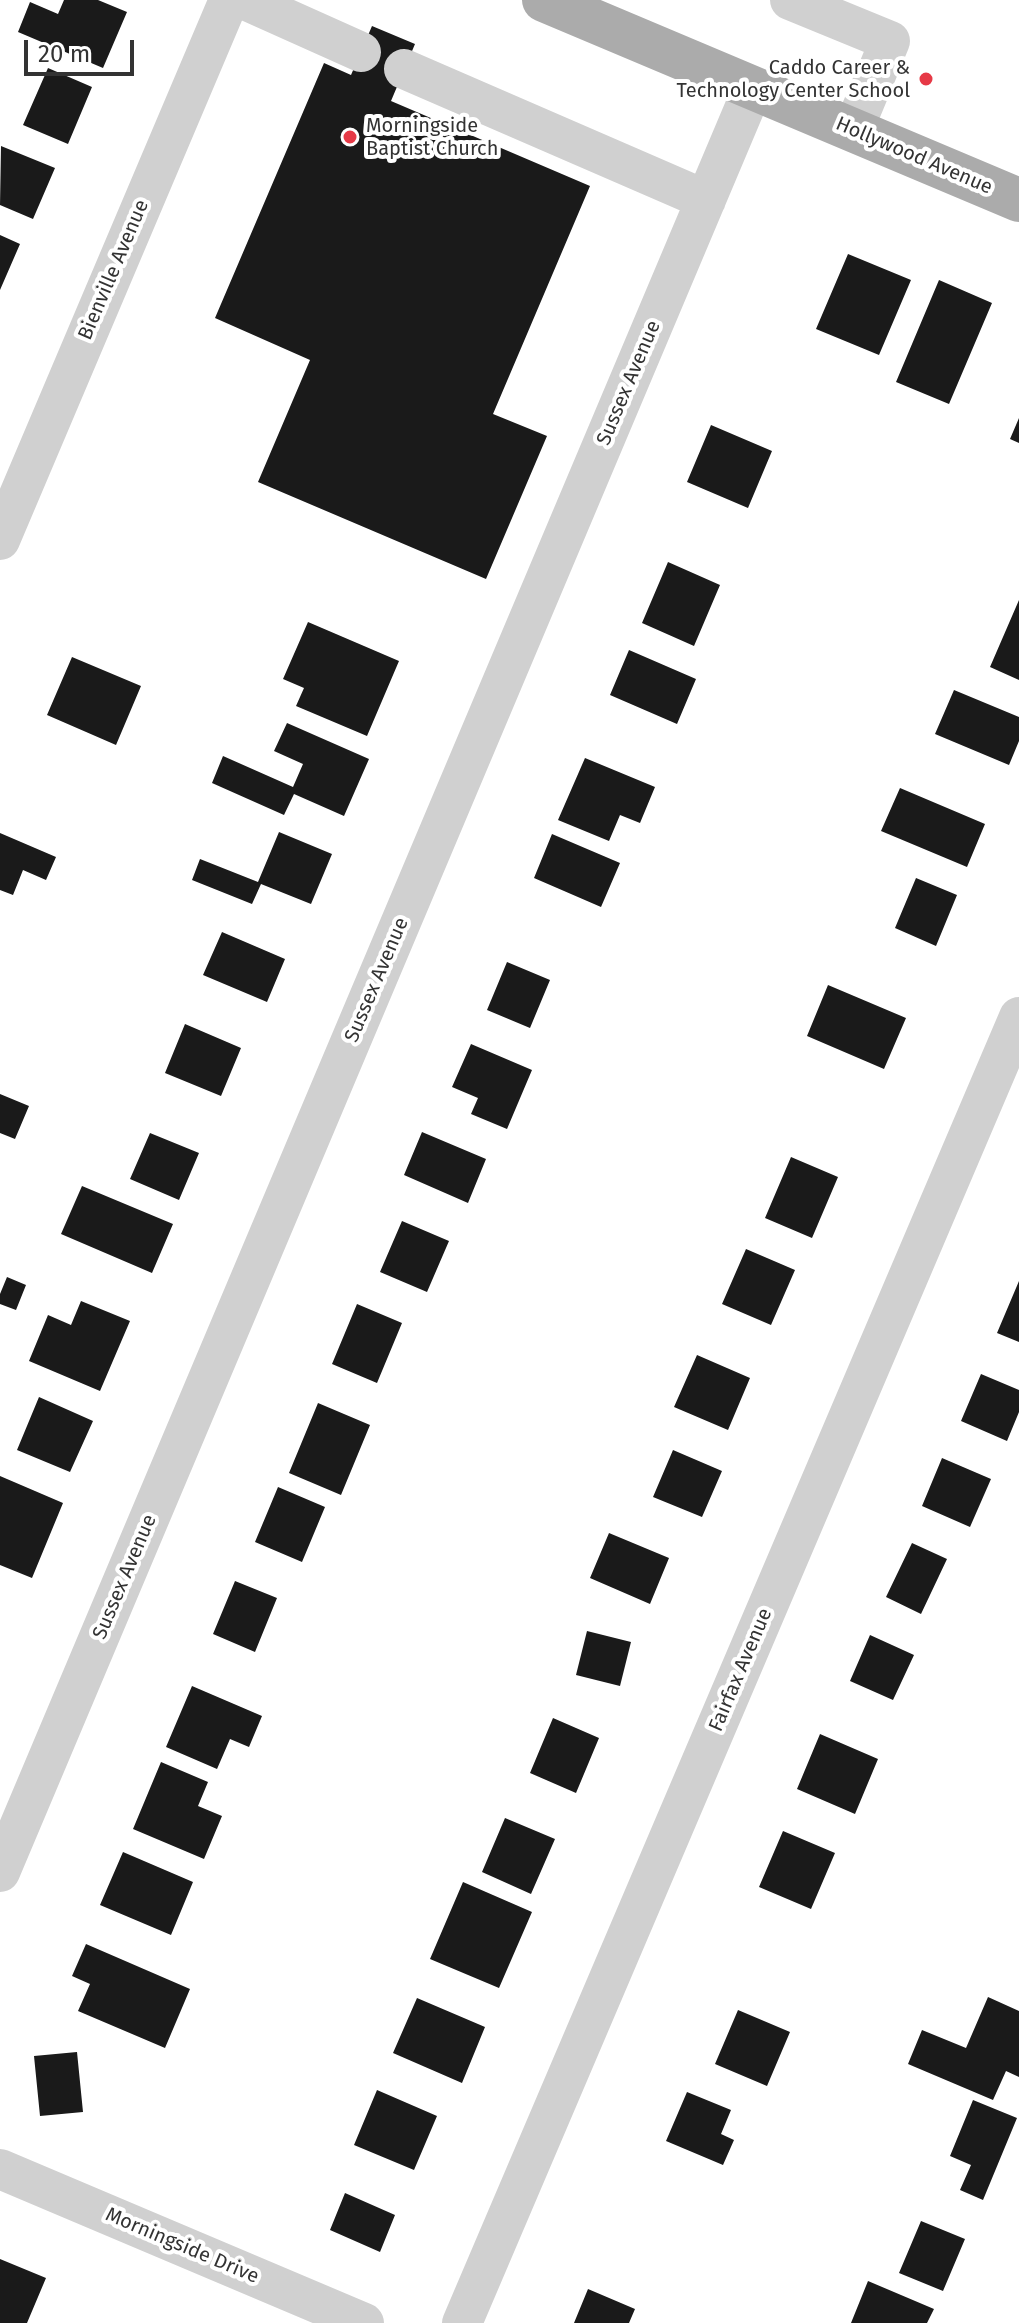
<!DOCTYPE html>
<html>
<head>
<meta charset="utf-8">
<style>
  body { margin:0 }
  #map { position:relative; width:1019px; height:2323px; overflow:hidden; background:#fff; font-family:"Fira Sans",sans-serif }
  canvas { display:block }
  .scale { position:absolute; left:24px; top:40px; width:110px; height:36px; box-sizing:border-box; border:4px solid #333; border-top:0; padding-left:10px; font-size:24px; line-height:28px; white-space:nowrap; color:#333; -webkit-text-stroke:6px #fff; paint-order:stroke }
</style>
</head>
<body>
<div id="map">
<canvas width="1019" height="2323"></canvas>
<div class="scale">20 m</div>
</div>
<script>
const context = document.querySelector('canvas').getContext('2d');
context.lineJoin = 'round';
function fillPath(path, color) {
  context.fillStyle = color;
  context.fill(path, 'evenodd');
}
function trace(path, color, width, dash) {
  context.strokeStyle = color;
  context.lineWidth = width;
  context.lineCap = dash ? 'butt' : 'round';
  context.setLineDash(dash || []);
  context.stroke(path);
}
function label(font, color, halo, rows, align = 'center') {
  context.font = font + ' "Fira Sans",sans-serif';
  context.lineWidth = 8;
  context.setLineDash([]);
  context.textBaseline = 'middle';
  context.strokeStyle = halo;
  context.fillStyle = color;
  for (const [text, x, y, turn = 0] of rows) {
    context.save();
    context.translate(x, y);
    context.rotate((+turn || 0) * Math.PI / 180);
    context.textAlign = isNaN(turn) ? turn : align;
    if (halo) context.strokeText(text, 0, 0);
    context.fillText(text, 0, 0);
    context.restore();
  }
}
const building = new Path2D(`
  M64,0H98L127,12L103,68L18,32L30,2L58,14Z
  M372,26L415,44L391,101L590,186L493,414L547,436L486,579L258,482L310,360L215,318L324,63L351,75Z
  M48,68L92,87L68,144L23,125Z
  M1,146L55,168L33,219L0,205Z
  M0,235L20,244L0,290Z
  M848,254L911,280L879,355L816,329Z
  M939,280L992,303L949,404L896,382Z
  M1019,418V443L1010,439Z
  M711,425L772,451L748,508L687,482Z
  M668,562L720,585L694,646L642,623Z
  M1019,600V680L990,667Z
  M308,622L399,661L367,736L296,706L304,688L283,679Z
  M629,650L696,679L677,724L610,695Z
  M72,657L141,686L116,745L47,715Z
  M954,690L1019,717V741L1009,765L935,734Z
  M287,723L369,759L344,816L294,794L284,815L212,783L223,756L293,787L303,764L274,751Z
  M585,758L655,787L640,823L620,815L609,841L558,820Z
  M900,788L985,824L967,867L881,831Z
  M279,832L332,854L311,904L261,884L252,904L192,880L200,859L258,882Z
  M0,833L56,857L46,880L23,870L13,895L0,890Z
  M552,834L620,863L601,907L534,878Z
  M916,878L957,895L936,946L895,928Z
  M222,932L285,959L267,1002L203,975Z
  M507,962L550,980L530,1028L487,1010Z
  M828,985L906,1018L884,1069L807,1036Z
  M185,1024L241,1048L221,1096L165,1073Z
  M471,1044L532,1070L507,1129L471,1114L478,1098L452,1087Z
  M0,1094L29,1106L15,1139L0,1133Z
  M422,1132L486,1159L468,1203L404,1175Z
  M150,1133L199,1153L179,1200L130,1179Z
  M791,1157L838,1177L812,1238L765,1218Z
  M82,1186L173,1224L152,1273L61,1234Z
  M402,1221L449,1241L427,1292L380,1272Z
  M746,1249L795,1270L771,1325L722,1304Z
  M7,1277L26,1285L16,1310L0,1304V1294Z
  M1019,1281V1342L997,1333Z
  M81,1301L130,1321L100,1391L29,1361L48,1315L71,1325Z
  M357,1304L402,1323L377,1383L332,1364Z
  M697,1355L750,1378L728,1430L674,1407Z
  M981,1374L1019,1390V1412L1007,1441L961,1421Z
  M39,1397L93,1421L70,1472L17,1450Z
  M318,1403L370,1425L341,1495L289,1473Z
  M673,1450L722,1471L702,1517L653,1497Z
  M942,1458L991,1479L970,1527L922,1506Z
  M0,1476L63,1503L32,1578L0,1565Z
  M278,1487L325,1507L302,1562L255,1542Z
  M609,1533L669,1558L650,1604L590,1578Z
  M912,1543L947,1559L921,1614L886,1597Z
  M235,1581L277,1598L255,1652L213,1634Z
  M587,1631L631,1642L620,1686L576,1675Z
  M870,1635L914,1655L893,1700L850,1681Z
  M192,1686L262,1716L249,1747L230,1739L217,1769L166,1747Z
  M553,1718L599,1738L576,1793L530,1773Z
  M820,1734L878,1759L855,1814L797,1789Z
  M161,1762L208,1782L198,1806L222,1816L204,1859L133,1829Z
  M505,1818L555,1839L531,1894L482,1872Z
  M783,1831L835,1853L811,1909L759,1887Z
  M123,1852L193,1882L171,1935L100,1905Z
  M463,1882L532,1912L499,1988L430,1959Z
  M86,1944L190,1989L165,2048L78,2011L90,1984L72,1976Z
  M988,1997L1019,2011V2077L1006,2071L993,2100L908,2064L922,2030L966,2048Z
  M417,1998L485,2027L462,2083L393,2053Z
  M738,2010L790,2032L767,2086L715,2064Z
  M77,2052L83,2112L40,2116L34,2056Z
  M377,2090L437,2116L414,2170L354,2145Z
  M687,2092L731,2110L721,2134L734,2140L723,2165L666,2141Z
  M973,2100L1017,2118L983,2200L960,2190L971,2165L950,2156Z
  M345,2193L395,2215L380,2252L330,2230Z
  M921,2221L965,2239L943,2291L899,2273Z
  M0,2259L46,2278L27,2323H0Z
  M868,2281L934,2309L927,2323H851Z
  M588,2289L635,2309L629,2323H574Z`);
const minor = new Path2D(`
  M245,0L361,52
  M790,0L890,41L853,130
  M404,69L706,200
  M0,540L229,0
  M0,1872L753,88
  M0,2169L364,2323
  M462,2323L1019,1017`);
const major = new Path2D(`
  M544,0L1019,200`);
const markers = [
  [926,79,8,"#e63946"],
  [350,137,8,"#e63946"]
];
const poiNames = [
  ["Caddo Career &",910,68],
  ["Technology Center School",910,91],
  ["Morningside",366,126,"left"],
  ["Baptist Church",366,149,"left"]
];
const streetNames = [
  ["Hollywood Avenue",914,156,23],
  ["Bienville Avenue",114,270,-67],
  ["Sussex Avenue",629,383,-67],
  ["Sussex Avenue",377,980,-67],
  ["Sussex Avenue",125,1577,-67],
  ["Fairfax Avenue",741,1670,-67],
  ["Morningside Drive",182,2246,23]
];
fillPath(building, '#1a1a1a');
trace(minor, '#d0d0d0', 40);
trace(major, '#ababab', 44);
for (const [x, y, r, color] of markers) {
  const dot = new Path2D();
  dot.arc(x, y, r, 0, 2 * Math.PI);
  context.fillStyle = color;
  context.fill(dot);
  trace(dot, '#fff', 3);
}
label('20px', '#333', '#fff', poiNames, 'right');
label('20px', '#333', '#fff', streetNames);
</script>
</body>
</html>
